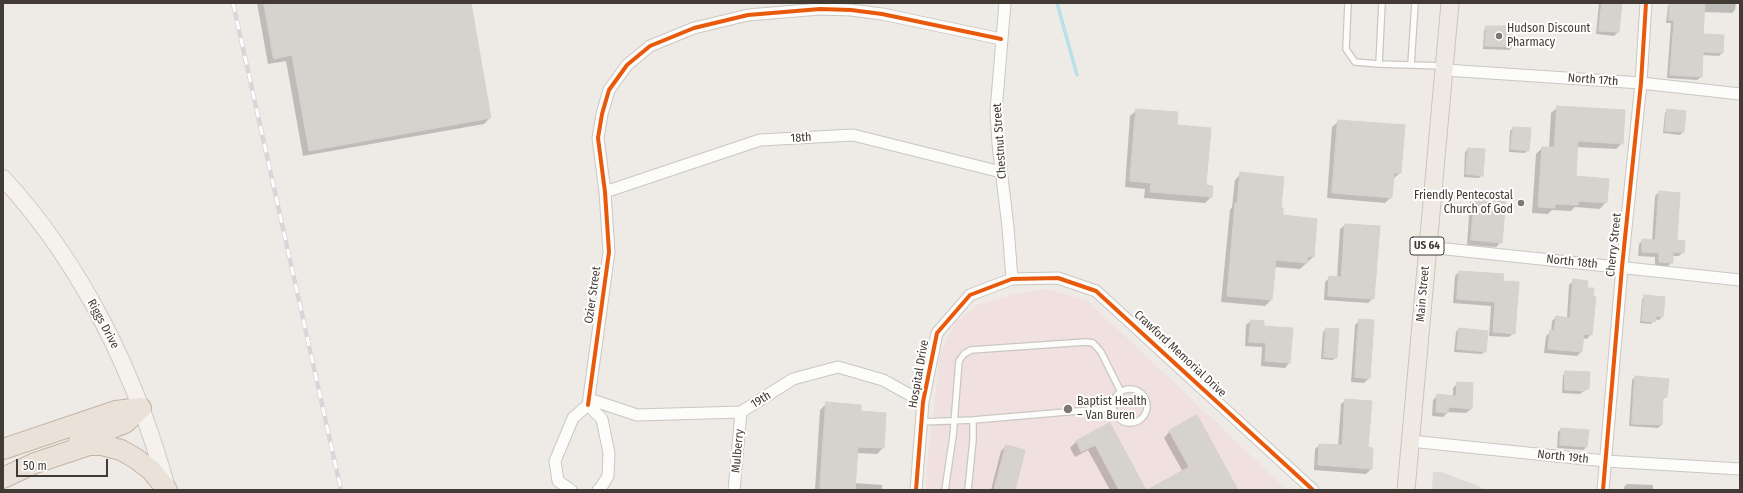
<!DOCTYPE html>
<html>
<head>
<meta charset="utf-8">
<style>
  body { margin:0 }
  #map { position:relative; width:1743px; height:493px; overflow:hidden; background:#eeebe7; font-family:"Fira Sans Condensed",sans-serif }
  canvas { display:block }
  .frame { position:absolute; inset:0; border:4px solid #423a34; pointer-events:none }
  .scale { position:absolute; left:16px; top:459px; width:92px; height:18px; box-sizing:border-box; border:2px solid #423a34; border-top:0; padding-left:5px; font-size:12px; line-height:14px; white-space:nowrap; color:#423a34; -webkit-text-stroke:3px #fff; paint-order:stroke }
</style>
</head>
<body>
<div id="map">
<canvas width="1743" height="493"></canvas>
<div class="frame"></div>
<div class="scale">50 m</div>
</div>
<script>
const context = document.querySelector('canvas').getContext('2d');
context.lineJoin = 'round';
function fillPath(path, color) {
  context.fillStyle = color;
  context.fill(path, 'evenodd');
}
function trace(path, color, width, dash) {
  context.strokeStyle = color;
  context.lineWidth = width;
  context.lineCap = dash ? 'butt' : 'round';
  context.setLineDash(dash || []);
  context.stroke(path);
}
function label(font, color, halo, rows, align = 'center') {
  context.font = font + ' "Fira Sans Condensed",sans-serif';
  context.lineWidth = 4;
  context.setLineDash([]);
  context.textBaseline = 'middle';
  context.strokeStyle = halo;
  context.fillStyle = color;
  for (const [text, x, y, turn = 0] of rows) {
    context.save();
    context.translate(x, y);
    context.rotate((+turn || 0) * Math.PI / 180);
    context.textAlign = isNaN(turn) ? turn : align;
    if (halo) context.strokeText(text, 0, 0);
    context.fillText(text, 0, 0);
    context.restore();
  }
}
const medical = new Path2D(`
  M1045,289L1087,300L1284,487L1289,490H926L927,465L940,353L956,322L977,305L1016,294Z`);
const parking = new Path2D(`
  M1433,472H1441L1476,485L1485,490H1432Z`);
const shadow = new Path2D(`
  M257,3H470L490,118L484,124L303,156L286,61L268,64Z
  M1599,3H1621L1618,32L1614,36L1596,34Z
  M1670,3H1736L1735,10L1732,13L1703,12L1701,35L1722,53L1719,56L1702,55L1701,77L1697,80L1667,78L1671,23H1666L1668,6Z
  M1487,27L1512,47L1509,50L1483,49L1484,30Z
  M1558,107L1622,143L1616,149L1577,147L1575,177L1606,202L1600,209L1575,207L1571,211L1552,210L1548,214L1532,213L1536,154L1542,148H1549L1551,113Z
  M1137,110L1176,126L1211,197L1205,203L1144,198L1145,189L1125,187L1130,116Z
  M1668,110L1683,132L1680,135L1663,133L1665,113Z
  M1339,121L1400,173L1393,179L1391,197L1385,203L1327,198L1332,127Z
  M1513,128L1528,150L1525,153L1509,152L1510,131Z
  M1468,149L1482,175L1479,178L1464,177L1465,152Z
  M1241,174L1280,208L1281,216L1313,257L1300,269L1275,267L1271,300L1265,306L1221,302L1230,210L1232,207L1235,180Z
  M1659,192L1676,241L1683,252L1679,256H1672V262L1668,266H1655V257L1638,256L1639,244L1643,240L1652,241L1655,196Z
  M1475,197L1501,242L1496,247L1467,245L1470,202Z
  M1345,225L1379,227L1373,298L1368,303L1324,300L1325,282L1330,277L1337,278L1340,229Z
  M1459,272L1503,275L1502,282L1514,333L1509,337L1489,336L1491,306L1453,303L1455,276Z
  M1573,281L1586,289L1591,334L1587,339L1582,338L1581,352L1577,356L1544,353L1546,336L1551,332L1552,321L1556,317L1567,318L1569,285Z
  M1645,296L1662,317L1659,320L1654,319L1651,324L1640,323L1642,299Z
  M1360,320L1369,378L1364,383L1351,382L1355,325Z
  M1251,321L1263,327L1289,363L1285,368L1261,366L1262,347L1245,346L1246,325Z
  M1326,329L1336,357L1333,360L1321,359L1323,332Z
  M1459,329L1485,351L1482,354L1454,352L1456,332Z
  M1566,372L1588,388L1580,394L1562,393L1563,375Z
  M1635,377L1666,397L1662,400L1661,425L1658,428L1629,426L1632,380Z
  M1458,383L1471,409L1466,413L1448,412L1443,417L1432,416L1433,400L1438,395L1453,396V388Z
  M1346,400L1367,448L1372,449L1371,469L1366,474L1314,470L1315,449L1320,445L1338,446L1341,404Z
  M826,404L860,412L883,448L877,454L856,453L854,483L882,485V490H815L820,410Z
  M1109,424L1145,490H1110L1088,450L1075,457L1070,448L1076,442Z
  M1561,429L1588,431L1586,447L1584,450L1557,448L1558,432Z
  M1170,431L1237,490H1149L1183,472L1164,438Z
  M1006,446L1014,490H991L1001,451Z
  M1627,484L1653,485V490H1624V487Z`);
const stream = new Path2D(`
  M1057,3L1077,75`);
const building = new Path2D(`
  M264,3H471L491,118L309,151L292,55L274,59Z
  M1602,3H1622L1619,32L1599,31Z
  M1670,3H1705L1703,34L1724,35L1723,53L1703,52L1702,77L1670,75L1674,21L1669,20Z
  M1486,26H1513V47L1485,46Z
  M1557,106L1625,110L1623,144L1578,141L1576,176L1609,179L1607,203L1579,201L1578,205L1555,204V208L1538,207L1542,147H1554Z
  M1136,109L1178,112L1177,125L1211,128L1206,185L1213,186L1212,197L1150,192L1151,183L1130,181Z
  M1667,109L1686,111L1684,132L1665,131Z
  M1338,120L1405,125L1401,173H1394L1392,198L1332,193Z
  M1513,127L1531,128L1529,151L1511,149Z
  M1468,148L1485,149L1483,176L1466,174Z
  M1240,172L1284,177L1281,207L1283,208V215L1317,219L1314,257L1308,256L1307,263L1276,260L1272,300L1227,296L1235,203H1237Z
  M1659,191L1680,193L1677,240L1685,241L1684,253L1673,252V263L1659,262V253L1642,252V239L1655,240Z
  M1475,196L1506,198L1502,243L1471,240Z
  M1345,224L1380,226L1374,299L1328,296L1329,276L1341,277Z
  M1459,271L1504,274L1503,281L1519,282L1515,334L1493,332L1495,302L1457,299Z
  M1573,279L1588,281L1587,288H1594L1593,296L1596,297L1592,335L1584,334L1582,352L1548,349L1550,330L1554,331L1556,316L1570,318Z
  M1644,295L1665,297L1663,317L1656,316L1655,322L1642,321Z
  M1359,319L1374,320L1370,379L1355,377Z
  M1251,320L1264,321V326L1293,328L1290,363L1265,361L1266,343L1249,342Z
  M1326,328L1339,329L1337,358L1324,357Z
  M1459,328L1488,331L1486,352L1457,349Z
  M1565,371L1590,372L1589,389H1584V391L1565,390Z
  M1635,376L1669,379L1667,397H1663L1662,425L1632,424Z
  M1457,382L1473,383L1472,409L1449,407L1448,413L1436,412L1437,394L1456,396Z
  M1345,399L1372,401L1368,447L1373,448L1372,469L1318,465L1319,444L1342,445Z
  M826,402L861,405V411L886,413L884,448L858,447L855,490H820Z
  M1197,415L1238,490H1147L1189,467L1169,431Z
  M1110,423L1146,490H1119L1095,445L1081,452L1076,441Z
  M1561,428L1589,430L1587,447L1560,445Z
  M1006,445L1025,450L1015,490H994Z`);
const lane = new Path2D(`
  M1348,3L1346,49L1355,62L1379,64
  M1382,3L1379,64L1411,65
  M1415,3L1411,65L1442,66
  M1113 406a17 17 0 1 1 34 0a17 17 0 1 1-34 0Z
  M921,422L973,420L1113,408
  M945,490L953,436L959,361L964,354L971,350L1086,342L1093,343L1101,352L1121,392
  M968,490L973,440V420`);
const street = new Path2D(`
  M1005,3L996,111L998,144L1008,227L1012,279
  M1445,70L1641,83L1740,94
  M605,192L760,140L853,135L1001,172
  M1427,247L1740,280
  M589,399L637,415L741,412L793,379L838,367L883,380L923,402
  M588,405L609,252L605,192L598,138L602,114L609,90L627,65L650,46L694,28L748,15L820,9L851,10L882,14L1001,39
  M1410,441L1605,461L1740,469
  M571,490L558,481L555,461L573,418L588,405L602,419L609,453L608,476L600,489L598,490
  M734,490L741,412
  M916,490L923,402L937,333L970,295L1012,279L1058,278L1096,291L1313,490
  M1603,490L1622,267L1641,83L1646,3`);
const secondary = new Path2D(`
  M3,178C83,265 136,375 167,488`);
const primary = new Path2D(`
  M1406,490L1450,3`);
const highway = new Path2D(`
  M79,441L125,423L141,408
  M3,449L116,411L141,408
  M3,478L35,463L89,445H102L121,450L135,458L151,470L167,490`);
const rail = new Path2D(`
  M233,3L341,490`);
const cycleway = new Path2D(`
  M588,405L609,252L605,192L598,138L602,114L609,90L627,65L650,46L694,28L748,15L820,9L851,10L882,14L1001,39
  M916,490L923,402L937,333L970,295L1012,279L1058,278L1096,291L1313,490
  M1603,490L1622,267L1641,83L1646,3`);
const markers = [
  [1499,36,4,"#7e7873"],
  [1521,203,4,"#7e7873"],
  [1068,409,5,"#7e7873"]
];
const shields = [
  [1427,246,34]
];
const shieldNames = [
  ["US 64",1427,246]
];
const poiNames = [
  ["Hudson Discount",1507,29],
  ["Pharmacy",1507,43],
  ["Friendly Pentecostal",1513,196,"right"],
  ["Church of God",1513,210,"right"],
  ["Baptist Health",1077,402],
  ["– Van Buren",1077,416]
];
const streetNames = [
  ["North 17th",1593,80,4],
  ["18th",801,138,-3],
  ["Chestnut Street",1000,141,-94],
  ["Cherry Street",1614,245,-84],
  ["North 18th",1572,262,6],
  ["Main Street",1423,294,-85],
  ["Ozier Street",593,295,-82],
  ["Riggs Drive",103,324,62],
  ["Crawford Memorial Drive",1180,354,43],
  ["Hospital Drive",919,374,-80],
  ["19th",761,400,-32],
  ["Mulberry",738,451,-85],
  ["North 19th",1563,457,6]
];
fillPath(medical, '#f0e0df');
fillPath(parking, '#dddad7');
fillPath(shadow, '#0003');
trace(stream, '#badeea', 3.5);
fillPath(building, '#d6d2ce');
trace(building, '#d6d1cd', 1);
trace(lane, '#cac7c3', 8);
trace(street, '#cac7c3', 13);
trace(secondary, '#cfc9c1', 18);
trace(primary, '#cfc3b6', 19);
trace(highway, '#c4b3a4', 22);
trace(lane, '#fcfcfb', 5.5);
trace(street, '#fcfcfb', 11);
trace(secondary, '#f5f2ed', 16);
trace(primary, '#efe9e3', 17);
trace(highway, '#eae1d9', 20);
trace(rail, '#d8d7d7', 4.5);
trace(rail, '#fff', 3, [9]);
trace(cycleway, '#e8590c', 4);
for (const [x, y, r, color] of markers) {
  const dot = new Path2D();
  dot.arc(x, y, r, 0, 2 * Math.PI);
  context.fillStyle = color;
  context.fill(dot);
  trace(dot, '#fff', 1.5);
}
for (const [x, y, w] of shields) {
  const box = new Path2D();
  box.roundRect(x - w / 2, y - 9, w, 18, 3);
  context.fillStyle = '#fff';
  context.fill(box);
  trace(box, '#423a34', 1);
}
label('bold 11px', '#423a34', null, shieldNames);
label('12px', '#423a34', '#fff', poiNames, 'left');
label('12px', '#423a34', '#fff', streetNames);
</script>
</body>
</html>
